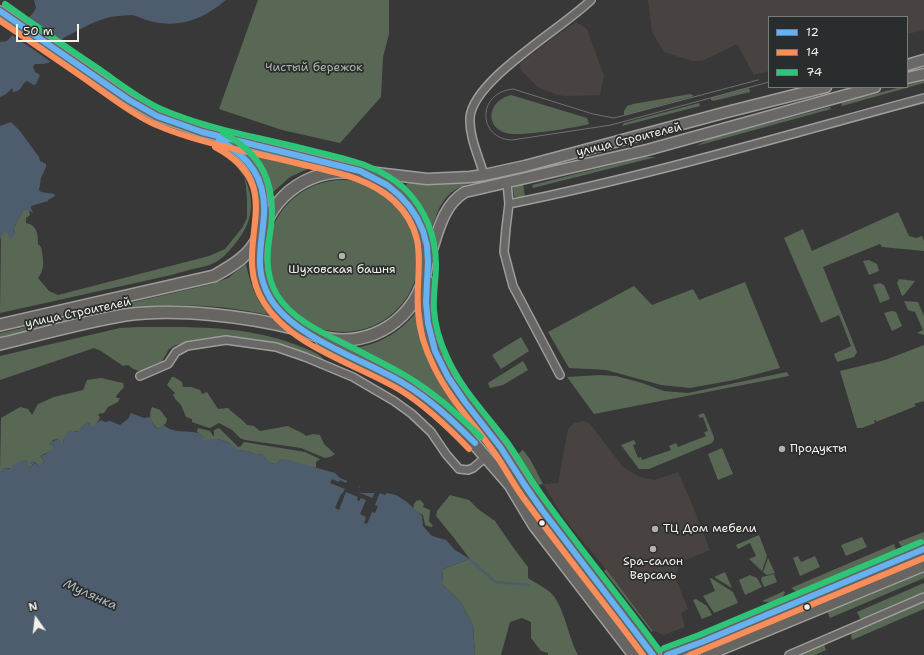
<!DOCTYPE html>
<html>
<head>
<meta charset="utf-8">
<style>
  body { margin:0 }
  #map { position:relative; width:924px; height:655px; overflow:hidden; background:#383838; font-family:"Shantell Sans",sans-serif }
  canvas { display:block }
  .legend { position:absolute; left:768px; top:16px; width:140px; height:72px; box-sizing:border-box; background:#2a2d2e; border:1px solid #7b7b78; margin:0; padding:5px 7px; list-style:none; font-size:12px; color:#f4f1e8 }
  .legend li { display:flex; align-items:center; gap:8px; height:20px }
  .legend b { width:20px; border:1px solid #7b7b78 }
  .north { position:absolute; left:16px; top:599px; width:40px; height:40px; -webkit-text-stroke:3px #2a2d2e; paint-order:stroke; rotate:346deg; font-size:11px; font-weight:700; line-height:16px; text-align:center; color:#f4f1e8 }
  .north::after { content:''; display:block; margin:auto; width:14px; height:18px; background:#f4f1e8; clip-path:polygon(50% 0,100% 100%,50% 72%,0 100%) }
  .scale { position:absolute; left:16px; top:24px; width:63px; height:18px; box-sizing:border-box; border:2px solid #f4f1e8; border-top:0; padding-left:5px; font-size:12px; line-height:14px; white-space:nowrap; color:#f4f1e8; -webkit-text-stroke:3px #2a2d2e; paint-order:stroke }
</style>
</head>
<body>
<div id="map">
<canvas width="924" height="655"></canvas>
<ul class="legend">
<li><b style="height:5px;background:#66b1f2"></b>12</li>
<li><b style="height:5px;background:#fa8e5a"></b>14</li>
<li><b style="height:5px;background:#2dc577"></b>74</li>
</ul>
<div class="north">N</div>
<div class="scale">50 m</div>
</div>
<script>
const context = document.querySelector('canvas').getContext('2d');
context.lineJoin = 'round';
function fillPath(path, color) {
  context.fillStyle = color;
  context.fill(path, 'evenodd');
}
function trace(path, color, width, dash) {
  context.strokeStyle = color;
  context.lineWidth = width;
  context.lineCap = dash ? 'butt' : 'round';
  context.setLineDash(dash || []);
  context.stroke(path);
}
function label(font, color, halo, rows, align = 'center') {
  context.font = font + ' "Shantell Sans",sans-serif';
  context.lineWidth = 3.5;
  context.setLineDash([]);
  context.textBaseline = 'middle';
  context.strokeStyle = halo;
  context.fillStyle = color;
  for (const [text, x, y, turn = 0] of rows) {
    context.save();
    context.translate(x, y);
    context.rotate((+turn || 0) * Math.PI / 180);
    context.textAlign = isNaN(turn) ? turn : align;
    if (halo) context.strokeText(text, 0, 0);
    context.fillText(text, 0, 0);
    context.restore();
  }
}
const built = new Path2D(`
  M648,0H924V30L907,34V17H769V71L754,75L737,44L702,61H692L664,52L652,32Z
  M576,22L587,29L604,76L600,95L566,96L557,95L538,87L521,70L520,64L523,61L557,35Z
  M584,421L590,424L623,467L634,474L643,478L655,480L678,472L692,504L710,550L681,562L675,577L688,609L681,613L685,627L664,635L654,631L606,569L579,537L564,518L543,484L558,483L568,429L574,423Z`);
const green = new Path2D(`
  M258,0H389V34L383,57L381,97L340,143L282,130L219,109Z
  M924,81V83L842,106L841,103L901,87H907V85Z
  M749,88L750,92L713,101L711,100V98Z
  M690,94L694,96L624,115V111L627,106L633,104Z
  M511,95L587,118L589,124C574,128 519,137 506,133C483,126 489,100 511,95Z
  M699,103L700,106L622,126L624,123Z
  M830,107L831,109L696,146L709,139Z
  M252,153L312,167L290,177L271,194L261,167Z
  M643,157H656L533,188L532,185Z
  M236,162C255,192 258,217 234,245C229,251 223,258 216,262C209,266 201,267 193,269C178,273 164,277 149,280C99,291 50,302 0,313L1,236L4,231L15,234L14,228L23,210L27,209L29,210L30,215L26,218V223C37,225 38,234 38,244L41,247C43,258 46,268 38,278L49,291L58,295L209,256L225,249L242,228L247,218V200L246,186L244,177L235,164Z
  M523,172V173C499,178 460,179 445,199C438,208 435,219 432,228L425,211L406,185L408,183L433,184Z
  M267 256a76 76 0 1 1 152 0a76 76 0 1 1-152 0Z
  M523,183L525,197C521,198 518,199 514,196L513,189L516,185Z
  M898,212L909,236L916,238L922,236L924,241V251L882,247L880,244L823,267L857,352L854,357L837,362L834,354L851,346L839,315L821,323L784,238L803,229L812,251Z
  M869,260L877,264L879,271L869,275L863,261Z
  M246,264C250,283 256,300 269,315C216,304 158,301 104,312C69,319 35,329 0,337V333L212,284L228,278Z
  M899,279L915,281L904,295L902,296L897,283Z
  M745,282L780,368L734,380L690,388L661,385L606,370L569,368L548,332L634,286L652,305L693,289L699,300Z
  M880,283L884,285L890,299L880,303L873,285Z
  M904,301L918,302L924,316V335L917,333L923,330L915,312L908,310Z
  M419,308L424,338L429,356L437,372L460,406L523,488L520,490C506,472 492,452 476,435C440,398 399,372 354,348C380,345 404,330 419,308Z
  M892,311L896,312L902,326L892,331L884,313Z
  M138,327C190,327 243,325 294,344C304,348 315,351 324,359L323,361H320L230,338L213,337L176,345L169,349L160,365C147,370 141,376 128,365L123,366L101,351L94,348L0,380V356L120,328Z
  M521,337L529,351L501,369L492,355Z
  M924,345V401L914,404L916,406L876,422V420H874L875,423L862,428H857L840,371L885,360Z
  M523,361L528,370L503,385L490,388L488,383Z
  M787,372L789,376L594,414L567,377L600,375L616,376L642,383L664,391L688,393Z
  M172,377H174L182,382L183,387H191L200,390L202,394L207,392L218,409L228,408C234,414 241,418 247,425L254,426L260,431L288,426C294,430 301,431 306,436L313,434L320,435L324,444L335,454L330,457L325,458L301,448L245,440L240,438L232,430L219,423L210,428L206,427L192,422V419L186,417L181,405L176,400L173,395L175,393L167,385Z
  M101,378L123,383L124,387L116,396L117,398H120L118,402L108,407L104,413L98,414L100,418L95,426L90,427V423L85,424L79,431L67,432L68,435L64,438L63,443H61L59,439L53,440L49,445H52L54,443L53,450L40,456L44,460L43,463L39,466L34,462H30L31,464L33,465L30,467L27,465H14L12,469L7,468L2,470V472L0,471L1,418L20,407L28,409L32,415L38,404L54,397L83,390L87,380Z
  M152,407L160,410L167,419L166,423L159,429C151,426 148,414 152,407Z
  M704,413L714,437V440L712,443L649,469H639L621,445L634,440L636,444L633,445L638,458L641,457L642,460L671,450L669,446L676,443L678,447L706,436L704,432L708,431L703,417L700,418L698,415Z
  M198,428L210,431L213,436H214V430L219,428C225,434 232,440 238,447L241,446L244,442L305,452L320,459L316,462V467L313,468L281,459L276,464C269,464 266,460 262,454L256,455L248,451L237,450L228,442L217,439L205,441L202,440L203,436L198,433L197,431Z
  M722,448L733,474L718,480L708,454Z
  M523,450L530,459L543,484L539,485L518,454Z
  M533,485L588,557L583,555L530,487Z
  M522,494L635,642L631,644L518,497Z
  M450,495L469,500L478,509L495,521L515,550L528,567V578C534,582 549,590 552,594C565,609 568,637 578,655H548V653L541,651L531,638V622L522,618L510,622L501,655H475L473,625L460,601L442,584L443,569L470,559L454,538L436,516L437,511Z
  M420,500L424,504L423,507L430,510L429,521L433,526L431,527L425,525L423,515L413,510L414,504L416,501Z
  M924,532V541L903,548L898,542Z
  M759,535L767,556L762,571L749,559L756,556L750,543L738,549L736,545Z
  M862,537L867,547L846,556L841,545Z
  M894,544L896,550L894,554L804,592L798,593L791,588Z
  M798,556L801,562L815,556L820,567L800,576L793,558Z
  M768,558L775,573L767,575L763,572Z
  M606,569L653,631L652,632L604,571Z
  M924,570V578L830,618L827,611Z
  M725,572L732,588L714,577Z
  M601,574L648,634L646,636L633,622L602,581L600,575Z
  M774,574L777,582L764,587L761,580L762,577Z
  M750,575L757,578L762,587L745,595L739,580Z
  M711,578L733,592L738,603L714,613L703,596L715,591L710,579Z
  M924,583V593L861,620L857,612Z
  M784,591L785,593L781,599L775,604L762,601Z
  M696,599L707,606L712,615L702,619L693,600Z
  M924,601V609L852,640L851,635L855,630Z
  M824,644L826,650L815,655H798Z`);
const water = new Path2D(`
  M34,0H226C203,19 180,29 150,21C144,20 138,16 132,15C126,15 117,16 111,17C95,20 78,31 63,38C59,56 56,65 35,64L33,67L35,72L40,75L36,84L34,85L27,81C21,84 23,91 13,92L12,88L6,94L0,97V42L7,41L33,13L36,8Z
  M11,122L20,131L39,157L40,161L46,164V167L41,178L39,190L41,192L54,194L55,196L48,200V201L31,206V208L33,213L27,209L23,210L14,228L15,234L13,237L11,238L7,233L4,231L1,236L0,241V126Z
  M131,413L144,418L151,417C152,422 153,428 159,429L164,425C174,436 194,427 205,437L202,440L205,441L209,439H217L228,442L238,450L248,451L256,455L262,454C266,460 269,464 276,464L281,459H285L335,473L340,478L360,486L358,492L363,493H374L375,492L385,495L387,493L396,495L407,502L422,516L423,526L432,536L446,540L455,550L470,559L443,569L442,584L460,601L473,625L475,655H0V471L2,472L3,468L5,467L8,469H11V467L13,464L15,465L17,462L26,460L29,462L27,465L30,467L33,465L30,463L31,461L39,466L44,462L42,457L40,456L44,455L53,449L54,444L50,445L49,444V443L60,438L61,443H63L65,435H68L67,432L70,430C81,434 79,429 87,422H89L90,426L92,425L93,426L101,420L105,422L110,421L120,425L128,419Z`);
const pier = new Path2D(`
  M24,19L63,46L61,55L55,63L54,64L11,34Z
  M332,479L339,482L340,480L346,483L348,480L360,485L358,492L372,498L376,490L380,492L375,505L378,506L375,513L372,512L367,524L364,523L366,517L360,514L366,500L361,498L359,501L357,500L358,497L346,492L339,510L335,508L341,494H342L345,489L330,483Z`);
const stream = new Path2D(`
  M470,559L495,582L528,585`);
const minor = new Path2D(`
  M484,175C479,157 469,137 470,118C472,80 563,28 591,0
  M507,183L509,204L506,228L504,252L513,286L560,375
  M509,204C649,176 786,135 924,98
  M140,376L168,364L176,352L187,346L226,340L276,347L305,357L353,377L394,401L412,414L431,432L446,454L459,469L468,470L473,468L486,457
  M789,655L924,597`);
const tertiary = new Path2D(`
  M0,11L129,100L157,116L202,132L356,170
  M221,141C260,160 268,191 261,231`);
const secondary = new Path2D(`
  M907,65L924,60
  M907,78L924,74
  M360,171L427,179L470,177L484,175L525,166L727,112L826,87
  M428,261C437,238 441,206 465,192L647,150L875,87`);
const primary = new Path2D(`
  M259 256a84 84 0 1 1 168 0a84 84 0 1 1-168 0Z
  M427,281L426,306L431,340L439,361L450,382L501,449L526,488L653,655
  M0,325L214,276C232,266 251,255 259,235
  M322,341L404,384L446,415L464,432L510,485L534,525L634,655
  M0,344C41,334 83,322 125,315C177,308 246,316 297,329
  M667,655L702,642L924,549
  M706,655L924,565`);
const tram = new Path2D(`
  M758,80L614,118L593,114L513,89C476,93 478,139 512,140L611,125L769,82`);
const bus1 = new Path2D(`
  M0,11L129,100L157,116L202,132L360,171L387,185L399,195L409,206L417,218L423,231L427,246L428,262L426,302L428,323L435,351L448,377L465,402L501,448L524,484L542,510L653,655
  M219,140C250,157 266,179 264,215C262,246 253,269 270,298C294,338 363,359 403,383C430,399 453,421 475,443
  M667,655L702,642L924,549`);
const bus2 = new Path2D(`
  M0,21C31,42 62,63 92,84C112,98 132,114 154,124C200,144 251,152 300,164C333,172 368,177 394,201C431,237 415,268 418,311C419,331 425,349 434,367C450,400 475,425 496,455C505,468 512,482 522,496C561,550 603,601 643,655
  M215,147C294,189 227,245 264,303C292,347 356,364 400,390C426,406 448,427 469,449
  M690,655L924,558`);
const bus3 = new Path2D(`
  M5,4C36,26 67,48 99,69C119,83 139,99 161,109C207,129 257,137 305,149C340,158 377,163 405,189C425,209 436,236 436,265C436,280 433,295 434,310C435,326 440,342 447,357C461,389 486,414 507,442C521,462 533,484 548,504C584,554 623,601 659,650
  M223,133C262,154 276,183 271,227C267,251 264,273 277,295C293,320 321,332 347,345C367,355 387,365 406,376C434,392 458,415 481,437
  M664,648L699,635L921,542`);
const markers = [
  [342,256,4,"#b2b0aa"],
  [782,449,4,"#b2b0aa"],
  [542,523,3.5,"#f4f1e8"],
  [655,529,4,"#b2b0aa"],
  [653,549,4,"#b2b0aa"],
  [807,607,3.5,"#f4f1e8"]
];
const parkNames = [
  ["Чистый бережок",314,68]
];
const streetNames = [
  ["улица Строителей",629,140,-14],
  ["улица Строителей",78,313,-12]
];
const poiNames = [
  ["Шуховская башня",342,270],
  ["Продукты",790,449,"left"],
  ["ТЦ Дом мебели",663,529,"left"],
  ["Spa-салон",653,562],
  ["Версаль",653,576]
];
const waterNames = [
  ["Мулянка",90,595,24]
];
fillPath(built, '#484341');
fillPath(green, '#586855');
fillPath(water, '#4e5d6d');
fillPath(pier, '#383838');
trace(stream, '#4e5d6d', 2.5);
trace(minor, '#9d9d9b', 10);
trace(tertiary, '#9d9d9b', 12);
trace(secondary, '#9d9d9b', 13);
trace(primary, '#9d9d9b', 14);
trace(minor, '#696866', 7);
trace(tertiary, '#696866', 9);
trace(secondary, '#696866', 10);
trace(primary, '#666562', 11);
trace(tram, '#70706f', 1);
trace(bus1, '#66b1f2', 6);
trace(bus2, '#fa8e5a', 6);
trace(bus3, '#2dc577', 6);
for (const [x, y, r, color] of markers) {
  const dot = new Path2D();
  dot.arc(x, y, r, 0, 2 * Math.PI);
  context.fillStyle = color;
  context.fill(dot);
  trace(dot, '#2a2d2e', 1.5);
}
label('12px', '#b0b7a8', '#2a2d2e', parkNames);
label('12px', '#f4f1e8', '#2a2d2e', streetNames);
label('12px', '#f4f1e8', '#2a2d2e', poiNames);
label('italic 13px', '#b2b7b9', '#2a2d2e', waterNames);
</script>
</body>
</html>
